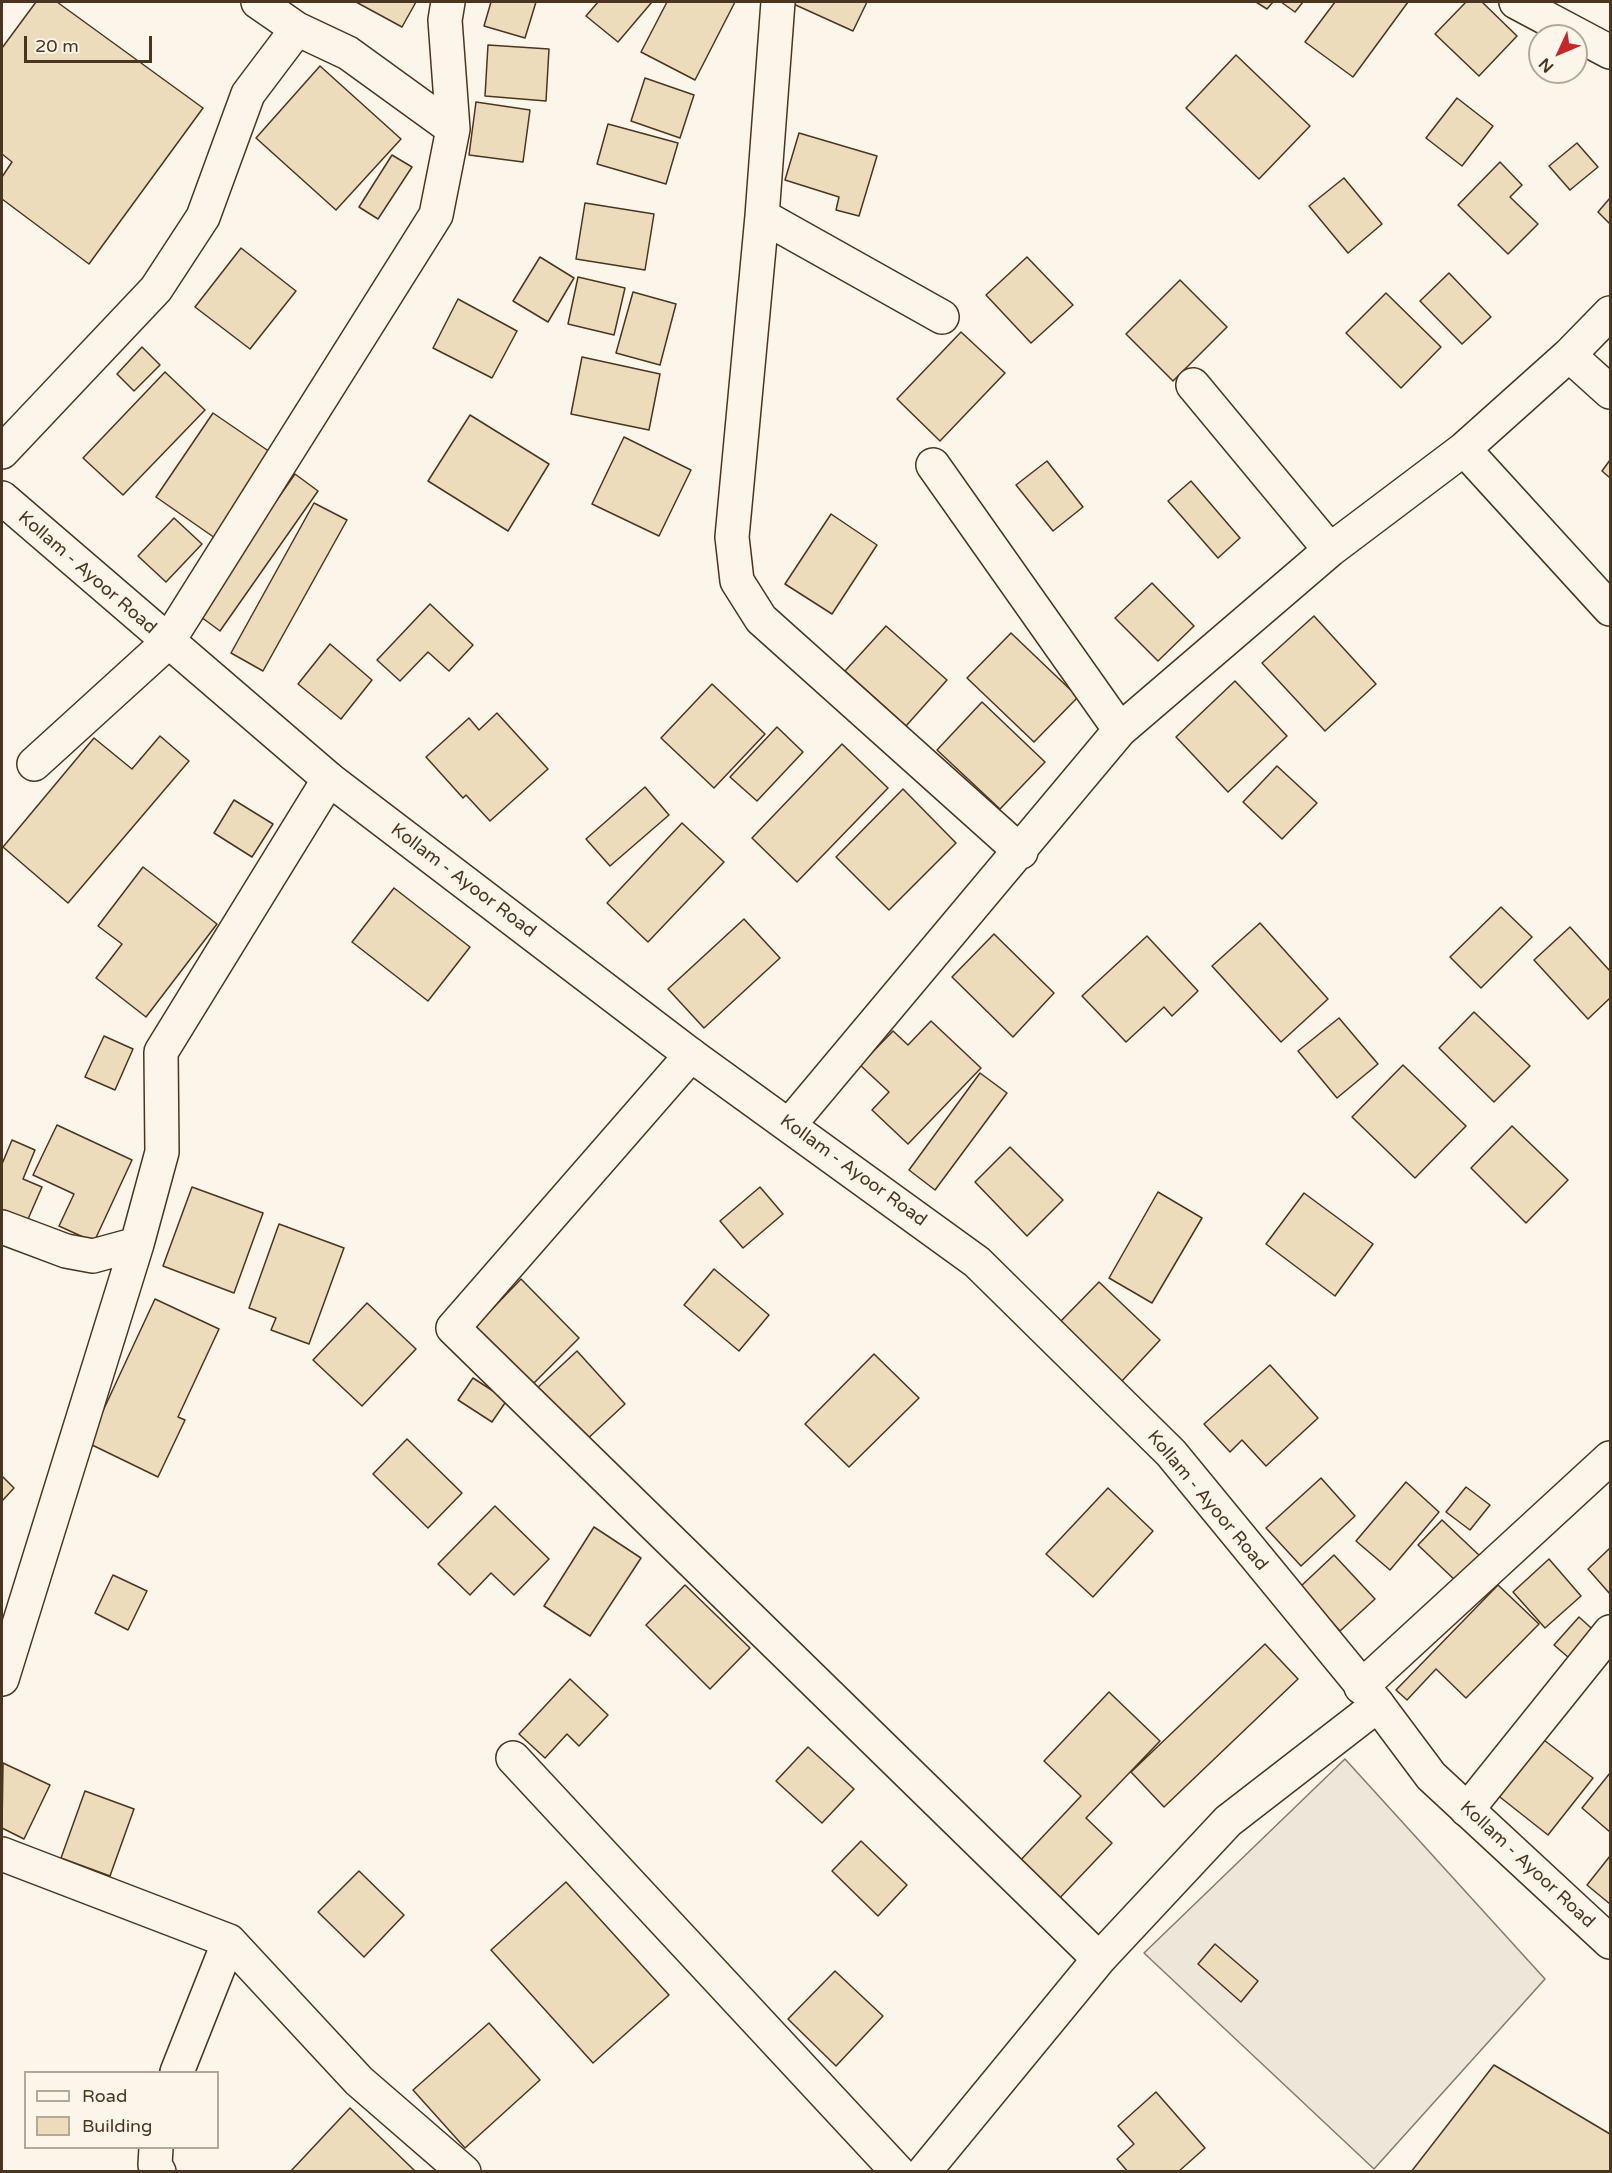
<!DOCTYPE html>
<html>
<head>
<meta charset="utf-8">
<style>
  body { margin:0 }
  #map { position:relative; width:1612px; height:2173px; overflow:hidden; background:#fbf6e9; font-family:"Varela Round",sans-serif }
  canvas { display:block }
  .frame { position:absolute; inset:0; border:3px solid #4a3520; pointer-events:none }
  .legend { position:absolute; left:24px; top:2071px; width:195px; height:78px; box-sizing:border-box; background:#fbf6e9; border:2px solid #b4a999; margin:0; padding:8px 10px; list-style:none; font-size:18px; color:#4a3520 }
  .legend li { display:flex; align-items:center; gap:12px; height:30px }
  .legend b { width:30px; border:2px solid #b4a999 }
  .north { position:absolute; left:1528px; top:24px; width:60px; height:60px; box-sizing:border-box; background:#fbf6e9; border:2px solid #b4a999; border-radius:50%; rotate:226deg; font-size:16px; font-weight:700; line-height:24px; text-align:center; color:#4a3520 }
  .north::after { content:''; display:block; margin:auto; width:21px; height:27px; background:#c62828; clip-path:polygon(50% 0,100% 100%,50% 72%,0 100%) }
  .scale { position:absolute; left:24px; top:36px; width:128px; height:27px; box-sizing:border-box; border:3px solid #4a3520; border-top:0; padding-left:8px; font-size:18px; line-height:21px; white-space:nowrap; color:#4a3520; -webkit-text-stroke:4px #fbf6e9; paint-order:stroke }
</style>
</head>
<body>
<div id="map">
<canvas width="1612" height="2173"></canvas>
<div class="frame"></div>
<ul class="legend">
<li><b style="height:8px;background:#fbf6e9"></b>Road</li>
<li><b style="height:16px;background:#ecdcbc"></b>Building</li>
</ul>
<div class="north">N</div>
<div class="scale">20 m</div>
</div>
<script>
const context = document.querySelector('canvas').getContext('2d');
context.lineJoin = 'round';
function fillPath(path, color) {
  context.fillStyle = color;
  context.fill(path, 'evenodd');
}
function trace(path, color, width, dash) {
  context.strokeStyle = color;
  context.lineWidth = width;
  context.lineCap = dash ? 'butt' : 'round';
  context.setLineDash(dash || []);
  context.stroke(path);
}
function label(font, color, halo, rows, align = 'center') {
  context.font = font + ' "Varela Round",sans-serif';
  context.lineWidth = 4.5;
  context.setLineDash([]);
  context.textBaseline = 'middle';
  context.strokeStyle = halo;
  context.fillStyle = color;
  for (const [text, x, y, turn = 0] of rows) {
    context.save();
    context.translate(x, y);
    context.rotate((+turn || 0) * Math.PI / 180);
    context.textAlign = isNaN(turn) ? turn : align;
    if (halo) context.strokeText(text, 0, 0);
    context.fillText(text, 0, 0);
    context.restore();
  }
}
const parking = new Path2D(`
  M1345,1759L1545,1979L1374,2169L1144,1953Z`);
const building = new Path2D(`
  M36,2H57L203,108L89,264L2,199V177L12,162L2,154V48Z
  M356,2H416L402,27Z
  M491,2H536L525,38L484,26Z
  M598,2H652L618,42L586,16Z
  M667,2H735L695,80L641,52Z
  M789,2H867L853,31Z
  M1256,2H1273L1267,9Z
  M1281,2H1303L1295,12Z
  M1335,2H1408L1353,77L1305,42Z
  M1466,2H1482L1517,36L1479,76L1435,34Z
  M488,45L549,49L546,101L485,96Z
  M1236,55L1310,126L1259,179L1186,108Z
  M320,66L401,139L336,210L256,138Z
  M645,78L694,95L680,138L631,121Z
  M1457,98L1493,126L1462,166L1426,138Z
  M476,102L530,110L523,162L469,155Z
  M608,124L678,143L666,184L597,164Z
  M799,133L877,156L859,216L836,210L839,197L785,180Z
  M1577,143L1598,167L1570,190L1549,166Z
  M392,155L412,167L378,219L359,207Z
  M1500,162L1522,185L1510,197L1538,224L1508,254L1458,205Z
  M1344,178L1382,224L1348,253L1309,206Z
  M1610,198V224L1598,212Z
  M585,203L654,214L645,270L576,259Z
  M241,248L296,291L250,349L195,307Z
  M540,257L574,278L548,322L513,301Z
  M1027,257L1073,305L1031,343L986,295Z
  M1449,273L1491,317L1462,344L1420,301Z
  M578,277L625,288L614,335L568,324Z
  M1180,280L1227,327L1173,381L1126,334Z
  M633,292L676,304L660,365L616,353Z
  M1386,293L1441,347L1401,388L1346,333Z
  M458,299L517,331L492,378L433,348Z
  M961,332L1005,373L940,441L897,399Z
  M142,347L160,365L134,391L117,374Z
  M582,357L660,374L649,430L571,414Z
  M165,372L205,410L123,495L83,458Z
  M213,413L273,454L215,538L156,497Z
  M470,415L549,464L508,531L428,481Z
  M624,437L691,470L659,536L592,504Z
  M1610,460V478L1602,471Z
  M1047,461L1083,507L1053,531L1016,485Z
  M295,474L318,491L220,631L197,614Z
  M1191,481L1240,538L1218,558L1168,501Z
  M314,503L347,520L263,671L231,653Z
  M831,514L877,545L832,614L785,584Z
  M174,518L202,544L166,582L138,556Z
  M1152,583L1194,626L1158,661L1115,618Z
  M430,604L473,645L449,671L428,652L400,681L377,660Z
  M1314,616L1376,684L1325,731L1262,663Z
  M886,626L947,680L906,726L845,671Z
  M1011,633L1078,697L1034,742L967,678Z
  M330,644L372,680L341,719L298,684Z
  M1235,681L1287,736L1228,792L1176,737Z
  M712,684L765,734L714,788L661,738Z
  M982,702L1045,762L1000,809L937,750Z
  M497,713L548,769L490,821L466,795L463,798L426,757L469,718L479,730Z
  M777,727L803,752L757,801L730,777Z
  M160,736L189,761L68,903L3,847L94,738L132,769Z
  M842,744L888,788L797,882L752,838Z
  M1277,766L1317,803L1282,839L1243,802Z
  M645,787L669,815L610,866L586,839Z
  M903,789L956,843L889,910L836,857Z
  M234,800L273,824L252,857L214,833Z
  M682,823L724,862L648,942L607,903Z
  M143,867L217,924L146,1017L96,978L122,944L98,926Z
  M394,888L470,947L428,1001L352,942Z
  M1501,907L1532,937L1481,988L1450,957Z
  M744,919L780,958L704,1028L668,989Z
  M1260,923L1328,999L1281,1042L1212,966Z
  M1570,927L1610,971V998L1588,1019L1534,960Z
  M994,934L1054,993L1013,1037L952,977Z
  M1147,936L1198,991L1172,1016L1164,1007L1126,1042L1082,996Z
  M1474,1012L1530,1066L1494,1102L1439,1048Z
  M1339,1018L1378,1064L1337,1098L1298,1051Z
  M931,1021L981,1068L908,1144L872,1110L889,1092L860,1065L893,1031L908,1045Z
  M104,1036L133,1049L115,1090L85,1077Z
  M1403,1065L1466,1126L1415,1178L1352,1117Z
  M980,1073L1007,1093L935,1190L909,1170Z
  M57,1125L132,1160L94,1242L59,1226L74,1194L33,1175Z
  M1512,1126L1568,1180L1526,1223L1471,1168Z
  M12,1140L35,1150L23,1179L42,1187L25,1226L2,1215V1164Z
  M1010,1147L1063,1200L1027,1236L975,1182Z
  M192,1187L263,1213L234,1293L163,1266Z
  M760,1187L783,1214L743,1248L720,1221Z
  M1158,1192L1202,1218L1152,1303L1109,1278Z
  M1304,1193L1373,1244L1335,1296L1266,1244Z
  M279,1224L344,1248L309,1344L271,1330L276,1318L249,1308Z
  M714,1269L769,1315L739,1351L684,1305Z
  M521,1279L579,1338L526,1391L469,1333Z
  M1099,1282L1160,1340L1121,1382L1060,1322Z
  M155,1299L219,1329L178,1417L185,1420L158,1477L88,1443Z
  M367,1303L416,1349L362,1406L313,1360Z
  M577,1351L625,1404L584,1442L535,1390Z
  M874,1354L919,1398L849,1467L805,1424Z
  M1270,1365L1318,1418L1266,1466L1242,1440L1230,1452L1204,1424Z
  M473,1378L507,1400L492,1422L458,1400Z
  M407,1439L462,1493L428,1528L373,1474Z
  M2,1476L14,1488L2,1501Z
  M1321,1478L1355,1516L1301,1566L1266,1528Z
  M1406,1482L1439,1512L1390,1570L1356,1541Z
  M1466,1487L1490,1505L1470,1530L1446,1512Z
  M1108,1488L1153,1531L1093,1597L1046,1554Z
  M495,1506L549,1559L514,1595L491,1573L470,1595L438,1564Z
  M1442,1520L1481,1557L1457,1582L1418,1545Z
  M594,1527L641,1558L590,1636L544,1606Z
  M1610,1548V1594L1588,1569Z
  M1334,1555L1375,1599L1340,1631L1300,1587Z
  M1549,1559L1581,1596L1545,1628L1513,1592Z
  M113,1575L147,1591L128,1630L95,1613Z
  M685,1585L750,1648L710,1689L646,1625Z
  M1498,1585L1539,1624L1466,1698L1436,1669L1407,1700L1396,1690Z
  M1579,1617L1600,1636L1576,1664L1554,1645Z
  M1265,1644L1298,1679L1164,1807L1131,1772Z
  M570,1679L608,1715L579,1746L567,1734L545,1758L519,1734Z
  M1109,1692L1160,1741L1086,1818L1112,1843L1055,1903L1016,1865L1081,1796L1044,1761Z
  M1535,1733L1593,1778L1548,1835L1491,1790Z
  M808,1747L854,1789L822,1823L776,1781Z
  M3,1763L50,1785L24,1839L2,1828Z
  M1610,1773V1832L1582,1808Z
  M85,1791L134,1809L110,1876L61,1858Z
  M861,1841L907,1885L878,1916L832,1871Z
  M1610,1856V1904L1587,1885Z
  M359,1871L404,1915L364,1957L318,1912Z
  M566,1882L669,1995L593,2063L491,1950Z
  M1215,1944L1258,1981L1241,2002L1198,1964Z
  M835,1971L883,2016L836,2066L788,2019Z
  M489,2023L540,2080L465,2148L413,2090Z
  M1494,2065L1610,2134V2172H1411Z
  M1156,2092L1205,2148L1178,2172H1128L1117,2159L1134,2144L1118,2126Z
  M350,2108L416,2172H290Z`);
const minor = new Path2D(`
  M258,2L297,29
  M778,2L762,216L732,537L737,581L761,619L1021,852
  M1516,2L1610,52
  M762,216L942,317
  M1569,355L1610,392
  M1193,385L1330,550
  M1464,449L1610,609
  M2,452L156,289L203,217L248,94L297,29L348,53L453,129
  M933,465L1120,730
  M34,764L167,643L436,215L453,129L445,20L448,2
  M691,1055L453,1328L1099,1959
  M790,1124L1120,730L1330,550L1464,449L1569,355L1610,313
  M2,1227L66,1251L93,1256L137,1244
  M2,1679L137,1244L162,1152L161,1052L329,779
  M1361,1687L1610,1458
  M513,1758L898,2172
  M1467,1810L1610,1632
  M2,1854L229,1941L359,2081L464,2172
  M177,2072L229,1941
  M156,2148L155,2165L159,2172
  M924,2172L1099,1959L1228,1821L1378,1705`);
const major = new Path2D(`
  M2,498L329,779L691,1055L977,1262L1171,1453L1378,1705L1431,1776L1610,1942`);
const streetNames = [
  ["Kollam - Ayoor Road",87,573,41],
  ["Kollam - Ayoor Road",463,881,37],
  ["Kollam - Ayoor Road",853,1171,36],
  ["Kollam - Ayoor Road",1207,1501,50],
  ["Kollam - Ayoor Road",1527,1865,43]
];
fillPath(parking, '#ede7d9');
trace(parking, '#887966', 1.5);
fillPath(building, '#ecdcbc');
trace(building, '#4a3520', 1.5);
trace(minor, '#4a3520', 36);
trace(major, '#4a3520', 36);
trace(minor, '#fbf6e9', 33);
trace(major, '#fbf6e9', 33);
label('18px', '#4a3520', '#fbf6e9', streetNames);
</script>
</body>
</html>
